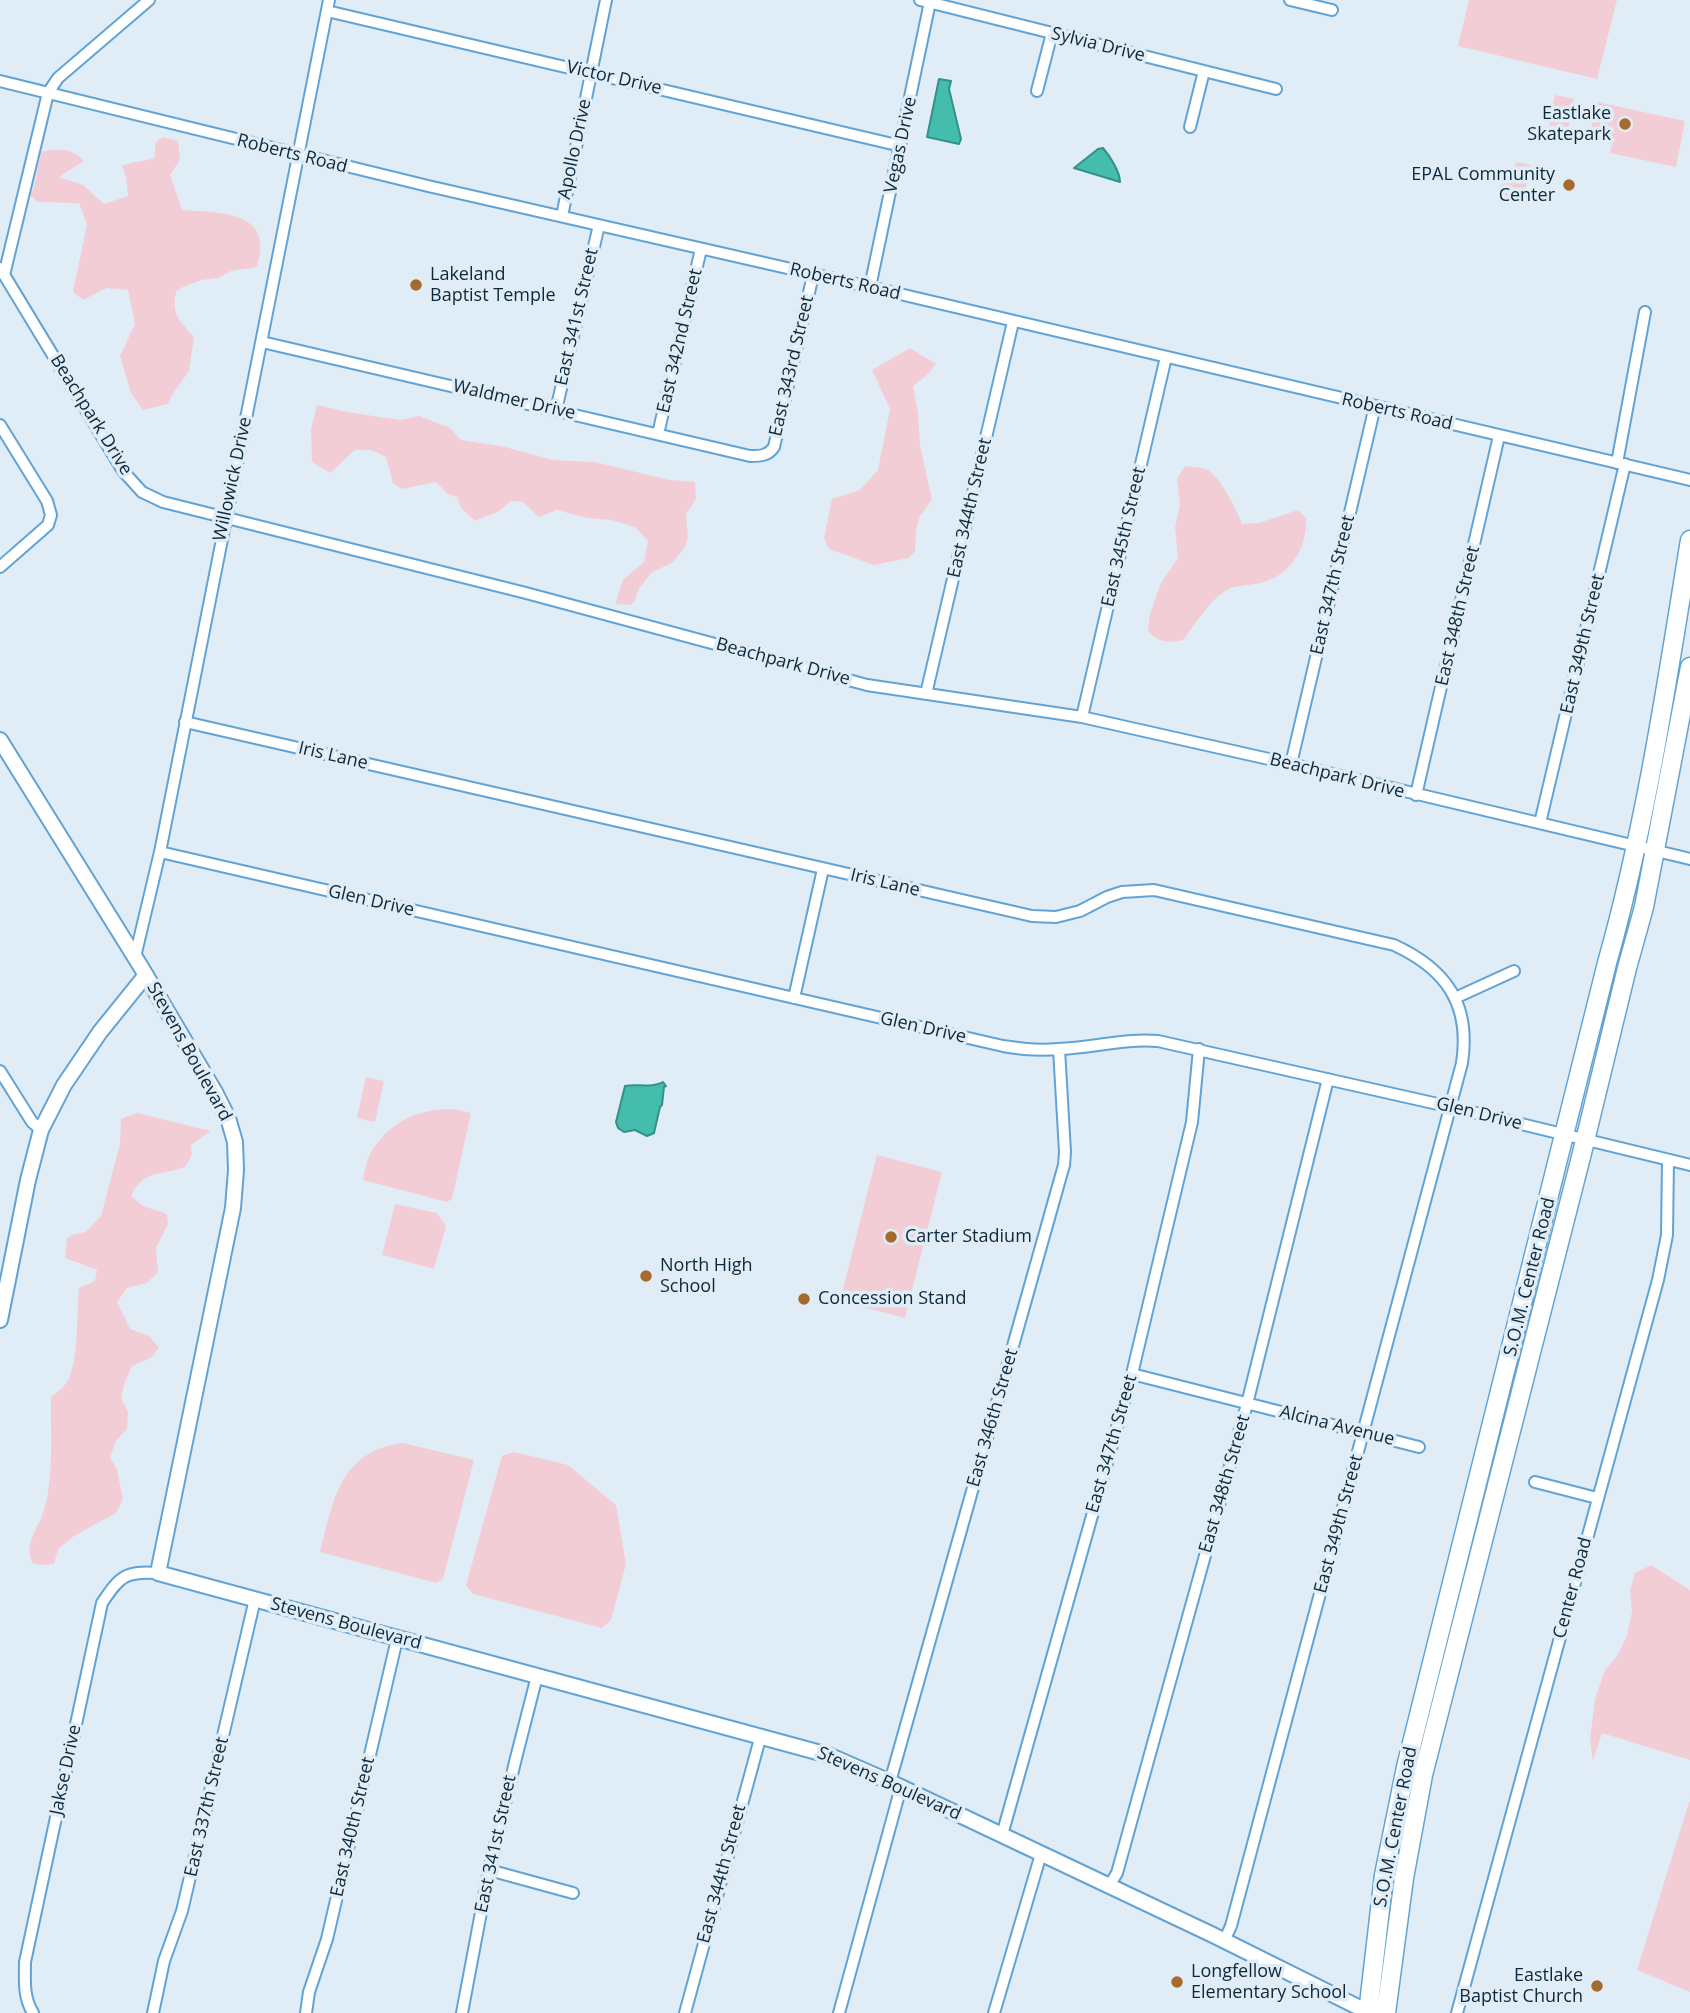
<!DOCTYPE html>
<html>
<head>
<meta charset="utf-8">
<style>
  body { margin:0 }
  canvas { display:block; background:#e0edf7 }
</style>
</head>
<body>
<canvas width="1690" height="2013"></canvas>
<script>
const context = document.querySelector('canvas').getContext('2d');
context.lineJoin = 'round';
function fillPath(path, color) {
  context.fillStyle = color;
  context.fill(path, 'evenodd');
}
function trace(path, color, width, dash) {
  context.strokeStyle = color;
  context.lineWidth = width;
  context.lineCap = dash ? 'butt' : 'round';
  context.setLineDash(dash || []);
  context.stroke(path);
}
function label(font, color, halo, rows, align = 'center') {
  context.font = font + ' "Open Sans",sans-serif';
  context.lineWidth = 7;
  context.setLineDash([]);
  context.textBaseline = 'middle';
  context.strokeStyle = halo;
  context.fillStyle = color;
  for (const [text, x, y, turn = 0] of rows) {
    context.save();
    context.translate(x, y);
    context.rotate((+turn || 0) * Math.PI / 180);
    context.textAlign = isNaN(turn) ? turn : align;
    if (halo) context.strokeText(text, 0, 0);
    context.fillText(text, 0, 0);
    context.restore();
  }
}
const green = new Path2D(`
  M1469,0H1617L1597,79L1458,46Z
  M1555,95L1574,99L1568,129L1549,125Z
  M1597,102L1685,121L1676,167L1610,153L1613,138L1590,133Z
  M163,137L178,141L180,160L170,175L182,210C220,213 275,210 257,267L231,271L218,278L201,280L183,287L176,292C171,314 180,321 194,337L189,371L172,395L168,404L143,410L131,393L120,356L135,324L128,290L107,288L83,300L73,292L87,224L79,203L38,202L30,195L34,187L41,152C59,148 70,147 84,161L59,177L83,185L104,204L128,196L126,176L122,166C132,161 143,162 154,158L156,142Z
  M1517,162L1531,165L1524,192L1504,196L1499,193V188Z
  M910,348L936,364L928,374L913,386L918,413L920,445L932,500L920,516L916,530L915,551L909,558L874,565L829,549L824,538L832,499L860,490L878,470L890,409L872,370Z
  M317,405L346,412L401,420L419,416L450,428L461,440L505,447L552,460L594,462L670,480L695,482L696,499L686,514L688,536L685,547L673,562L651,573L639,589L634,602L630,605L615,604L623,580L644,562L648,541L635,527L611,520L587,518L557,510L539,517L523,502L511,501L499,511L475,521L461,508L457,497L448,494L436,482L402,489L393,483L386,457L371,450H355L330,473L312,462L311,429Z
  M1185,466C1192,467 1202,467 1208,470C1222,480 1236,509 1242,524L1259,523L1298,510L1306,518C1307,546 1293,573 1264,582C1253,586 1237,584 1227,590C1210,599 1195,625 1183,640C1169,643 1158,643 1148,631L1150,614L1161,583L1178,558L1175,528L1180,504L1177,479Z
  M366,1077L384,1081L375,1122L357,1118Z
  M453,1109L471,1113L452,1199L447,1202L363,1180C365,1172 366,1161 370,1154C387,1123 419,1108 453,1109Z
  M137,1113L211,1131L191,1145L192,1155L185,1167C161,1176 144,1169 131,1196L143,1206L167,1214L168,1224L156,1248L158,1272L147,1283L127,1288L117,1302L130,1329L149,1336L159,1347L152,1357L132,1366L124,1385L121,1398L128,1412L127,1429L116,1441L110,1457L117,1470L123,1499L116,1513L74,1536L58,1549L54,1564L40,1565L33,1563C22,1544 40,1527 45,1507C54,1471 50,1433 51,1397C55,1393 61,1390 64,1386C80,1368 76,1313 79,1288L95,1281L97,1270L65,1258L67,1238L74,1234L86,1232L101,1216L120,1144L121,1119Z
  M877,1155L942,1172L905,1318L840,1301Z
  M395,1204L437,1213L446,1226L434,1269L382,1255Z
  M403,1443L474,1460L443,1579L436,1583L320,1552C333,1500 340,1451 403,1443Z
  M514,1452L568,1465L616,1505L626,1564L611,1620L602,1628L473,1594L466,1585L502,1456Z
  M1651,1565L1690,1590V1760L1602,1733L1593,1761L1590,1739L1595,1699L1605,1670L1617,1656L1627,1636L1632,1611L1630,1591L1635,1573Z
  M1690,1799V1992L1637,1970Z`);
const water = new Path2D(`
  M939,79L951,81L949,89L961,139L959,144L927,137Z
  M1103,148C1110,156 1120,172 1120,182L1074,168L1098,149Z
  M663,1082L666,1086L664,1087L662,1105L660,1107L654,1133L647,1136L635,1130L624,1132L618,1128L616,1122L625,1086C638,1083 651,1089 663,1082Z`);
const minor = new Path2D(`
  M920,0L1276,89
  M1290,0L1332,10
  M327,11L901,146
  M0,81L428,186L870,287L1690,480
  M1037,91L1052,33
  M1190,127L1204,71
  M562,216L606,0
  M0,268L123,471L142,492L163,502L526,593L867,685L1082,717L1291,764L1690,859
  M4,275L48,93L58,78L149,0
  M870,287L930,2
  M262,342L750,456C760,456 768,456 774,447L813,275
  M556,410L599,225
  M0,425L47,501L51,515L48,525L0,567
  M658,434L701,249
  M1617,463L1645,312
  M926,694L1013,322
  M1082,717L1166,357
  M185,722L1032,916L1056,917L1080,911L1107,897L1122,892L1154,890L1394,945C1446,969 1471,1004 1462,1063L1231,1926L1224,1941
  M1291,764L1375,406
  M1416,795L1499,436
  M1540,823L1625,464
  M160,852L1003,1046C1021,1049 1040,1051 1058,1049C1092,1048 1125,1038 1158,1041L1451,1107L1690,1165
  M135,957L160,852L329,0
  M794,998L823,869
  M1455,998L1514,971
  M0,1071L32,1122L41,1130
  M1132,1374L1419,1447
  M1535,1482L1597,1498
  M890,1782L1064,1165L1065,1152L1059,1049
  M1002,1835L1132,1374L1192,1122L1199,1049
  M489,1870L573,1893
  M1109,1886L1117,1873L1247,1404L1328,1079
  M33,2013C23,1997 25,1980 25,1962L102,1603C120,1576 125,1571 158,1573
  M153,2013L164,1961L182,1911L255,1599
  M306,2013L309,1992L327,1939L397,1639
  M462,2013L489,1870L516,1758L537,1676
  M685,2013L761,1735
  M839,2013L901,1787
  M994,2013L1041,1854
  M1457,2013L1658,1280L1667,1235L1668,1160`);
const tertiary = new Path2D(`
  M0,740L141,967L215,1092L228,1118L235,1142L236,1170L233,1208L158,1573L828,1755L890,1782L1213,1935L1370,2013
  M0,1320L28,1180L41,1130L64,1085L100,1032L146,975`);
const primary = new Path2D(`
  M1368,2013L1384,1875L1406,1767L1607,963C1646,825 1667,681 1690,540
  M1386,2013L1404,1878L1423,1775L1582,1153L1627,968L1644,907L1690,667`);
const markers = [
  [1625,124,7,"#a76a2e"],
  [1569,185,7,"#a76a2e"],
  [416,285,7,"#a76a2e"],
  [891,1237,7,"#a76a2e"],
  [646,1276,7,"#a76a2e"],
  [804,1299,7,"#a76a2e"],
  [1177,1982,7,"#a76a2e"],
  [1597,1986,7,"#a76a2e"]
];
const streetNames = [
  ["Sylvia Drive",1098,45,14],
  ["Victor Drive",614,78,13],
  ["Vegas Drive",901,145,-78],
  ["Apollo Drive",575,149,-78],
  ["Roberts Road",292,154,14],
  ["Roberts Road",845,282,13],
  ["East 341st Street",577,317,-77],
  ["East 342nd Street",680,341,-77],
  ["East 343rd Street",792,366,-77],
  ["Waldmer Drive",514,400,13],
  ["Roberts Road",1397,412,13],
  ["Beachpark Drive",91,415,58],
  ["Willowick Drive",233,479,-78],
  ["East 344th Street",970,508,-77],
  ["East 345th Street",1124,537,-77],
  ["East 347th Street",1333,585,-77],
  ["East 348th Street",1458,616,-77],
  ["East 349th Street",1583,644,-77],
  ["Beachpark Drive",783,662,15],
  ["Iris Lane",333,756,13],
  ["Beachpark Drive",1337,776,14],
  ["Iris Lane",885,883,13],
  ["Glen Drive",371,901,13],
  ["Glen Drive",923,1028,13],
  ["Stevens Boulevard",189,1052,61],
  ["Glen Drive",1479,1114,14],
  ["S.O.M. Center Road",1530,1277,-76],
  ["East 346th Street",993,1418,-74],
  ["Alcina Avenue",1337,1426,14],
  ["East 347th Street",1112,1444,-74],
  ["East 348th Street",1225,1484,-74],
  ["East 349th Street",1339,1524,-75],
  ["Center Road",1573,1588,-75],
  ["Stevens Boulevard",346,1624,15],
  ["Jakse Drive",66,1770,-78],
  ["Stevens Boulevard",889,1784,24],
  ["East 337th Street",207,1807,-77],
  ["East 340th Street",353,1827,-77],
  ["S.O.M. Center Road",1396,1827,-79],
  ["East 341st Street",496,1844,-78],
  ["East 344th Street",722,1874,-75]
];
const poiNames = [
  ["Eastlake",1611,114,"right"],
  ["Skatepark",1611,135,"right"],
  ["EPAL Community",1555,175,"right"],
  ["Center",1555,196,"right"],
  ["Lakeland",430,275],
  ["Baptist Temple",430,296],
  ["Carter Stadium",905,1237],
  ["North High",660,1266],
  ["School",660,1287],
  ["Concession Stand",818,1299],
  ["Longfellow",1191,1972],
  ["Elementary School",1191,1993],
  ["Eastlake",1583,1976,"right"],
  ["Baptist Church",1583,1997,"right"]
];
fillPath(green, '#f3cdd6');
fillPath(water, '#45bdac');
trace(water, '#34908a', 2);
trace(minor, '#63a3d3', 14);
trace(tertiary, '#63a3d3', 18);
trace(primary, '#63a3d3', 21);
trace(minor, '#fff', 10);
trace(tertiary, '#fff', 14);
trace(primary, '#fff', 18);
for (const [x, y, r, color] of markers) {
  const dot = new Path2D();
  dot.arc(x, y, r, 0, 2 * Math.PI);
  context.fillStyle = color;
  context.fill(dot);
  trace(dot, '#e0edf7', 2.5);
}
label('18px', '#0d283b', '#e0edf7', streetNames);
label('18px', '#0d283b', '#e0edf7', poiNames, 'left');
</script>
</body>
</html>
